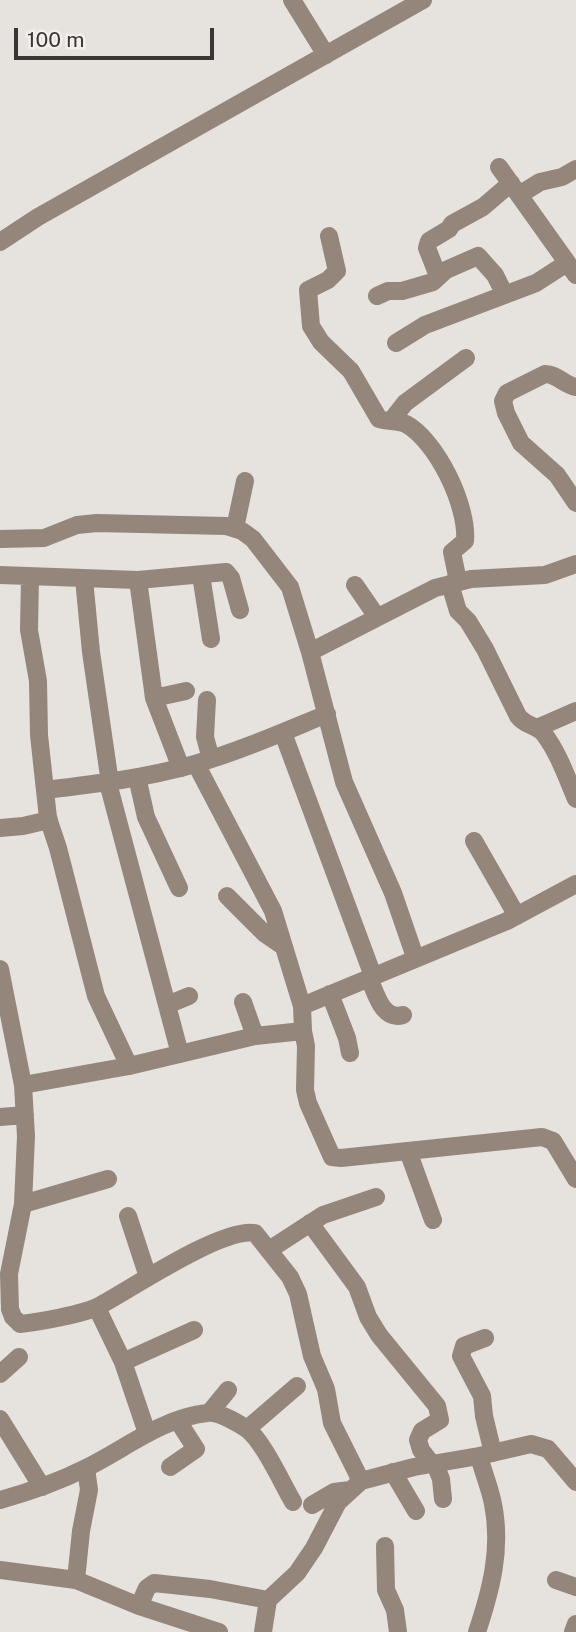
<!DOCTYPE html>
<html>
<head>
<meta charset="utf-8">
<style>
  body { margin:0 }
  #map { position:relative; width:576px; height:1632px; overflow:hidden; background:#e6e2de; font-family:"Public Sans",sans-serif }
  canvas { display:block }
  .scale { position:absolute; left:14px; top:28px; width:200px; height:32px; box-sizing:border-box; border:4px solid #393736; border-top:0; padding-left:9px; font-size:21px; line-height:24px; white-space:nowrap; color:#393736; -webkit-text-stroke:5px #f3efeb; paint-order:stroke }
</style>
</head>
<body>
<div id="map">
<canvas width="576" height="1632"></canvas>
<div class="scale">100 m</div>
</div>
<script>
const context = document.querySelector('canvas').getContext('2d');
context.lineJoin = 'round';
function trace(path, color, width, dash) {
  context.strokeStyle = color;
  context.lineWidth = width;
  context.lineCap = dash ? 'butt' : 'round';
  context.setLineDash(dash || []);
  context.stroke(path);
}
const minor = new Path2D(`
  M292,0L326,55
  M499,167L576,275
  M519,195L540,182L562,177L576,169
  M329,236L337,271L328,280L308,290L311,326L321,342L351,371L379,419C388,422 397,420 406,424C437,441 468,506 465,541L452,552L458,581
  M0,242L38,217L423,0
  M438,276L427,248L429,241L449,229L452,224L483,207L511,183
  M377,296L388,291H402L433,282L446,270L478,256L495,275L505,295
  M396,343L425,325L536,283L567,263
  M576,387C564,385 557,374 545,374L507,393L503,401L506,413L521,443L557,475L576,503
  M391,421L405,403L466,358
  M235,528L245,481
  M0,539L44,538L77,525L97,523L226,526L242,531L253,539L290,587L310,652L344,782L393,893L415,957
  M0,575L138,580L226,572L231,578L240,610
  M201,575L211,639
  M30,577L29,630L38,681L39,735L48,818L58,848L96,996L129,1066
  M84,579L91,652L110,783
  M138,580L154,698L181,768
  M450,584L458,611L468,621L485,649L518,716C525,726 537,725 544,734C558,752 567,778 576,799
  M355,585L377,617
  M310,652L435,588L471,579L545,575L576,564
  M154,698L186,691
  M207,700L205,737L211,759
  M537,728L576,711
  M283,733L373,976
  M196,764L273,911L302,1006
  M137,777L146,817L179,888
  M108,783L180,1054
  M45,790C96,784 146,778 195,764C240,751 283,732 327,714
  M0,828L23,826L49,820
  M474,841L517,916
  M227,896L264,933L283,946
  M0,969L23,1085L26,1136L23,1204L9,1274L10,1309L13,1317L20,1324C39,1322 84,1314 99,1306C131,1289 222,1227 255,1233L290,1277L298,1294L312,1356L326,1389L332,1423L361,1481
  M369,978C376,993 382,1021 403,1015
  M330,994L347,1038L350,1053
  M243,1002L255,1036
  M167,1005L189,996
  M303,1031L306,1046L305,1090L308,1103L332,1157L341,1158L542,1137L553,1141L576,1179
  M23,1085L129,1066L255,1036L303,1031L302,1006L507,921L576,884
  M0,1117L25,1115
  M408,1151L433,1220
  M23,1204L108,1179
  M128,1216L148,1277
  M310,1223L357,1287L368,1317L379,1335L437,1406L440,1420L422,1431L418,1440L421,1450L432,1464
  M269,1250L323,1215L376,1197
  M97,1308L123,1362L147,1433
  M485,1338L464,1346L461,1356L482,1396L484,1416L493,1453
  M123,1362L194,1330
  M0,1374L19,1357
  M210,1412L228,1390
  M0,1419L42,1487
  M247,1429L297,1386
  M435,1464L441,1479L443,1499
  M170,1467L196,1449L178,1421
  M393,1472L416,1511
  M0,1500C29,1492 58,1482 86,1468C125,1449 162,1418 207,1413C218,1411 238,1423 247,1429C263,1441 282,1483 293,1502
  M312,1505L334,1492L350,1490
  M385,1546L386,1590L395,1610L398,1632
  M0,1570L76,1580L139,1606L219,1632
  M76,1580L81,1531L89,1490L86,1468
  M556,1580L576,1587
  M139,1606L147,1588L154,1583L210,1589L268,1600
  M263,1632L268,1600L297,1573L314,1548L338,1502L361,1481L414,1467L479,1456L531,1444L548,1449L576,1482
  M477,1632C491,1590 502,1549 493,1504C490,1488 483,1472 479,1456
  M573,1632L576,1624`);
trace(minor, '#94867b', 18);
</script>
</body>
</html>
